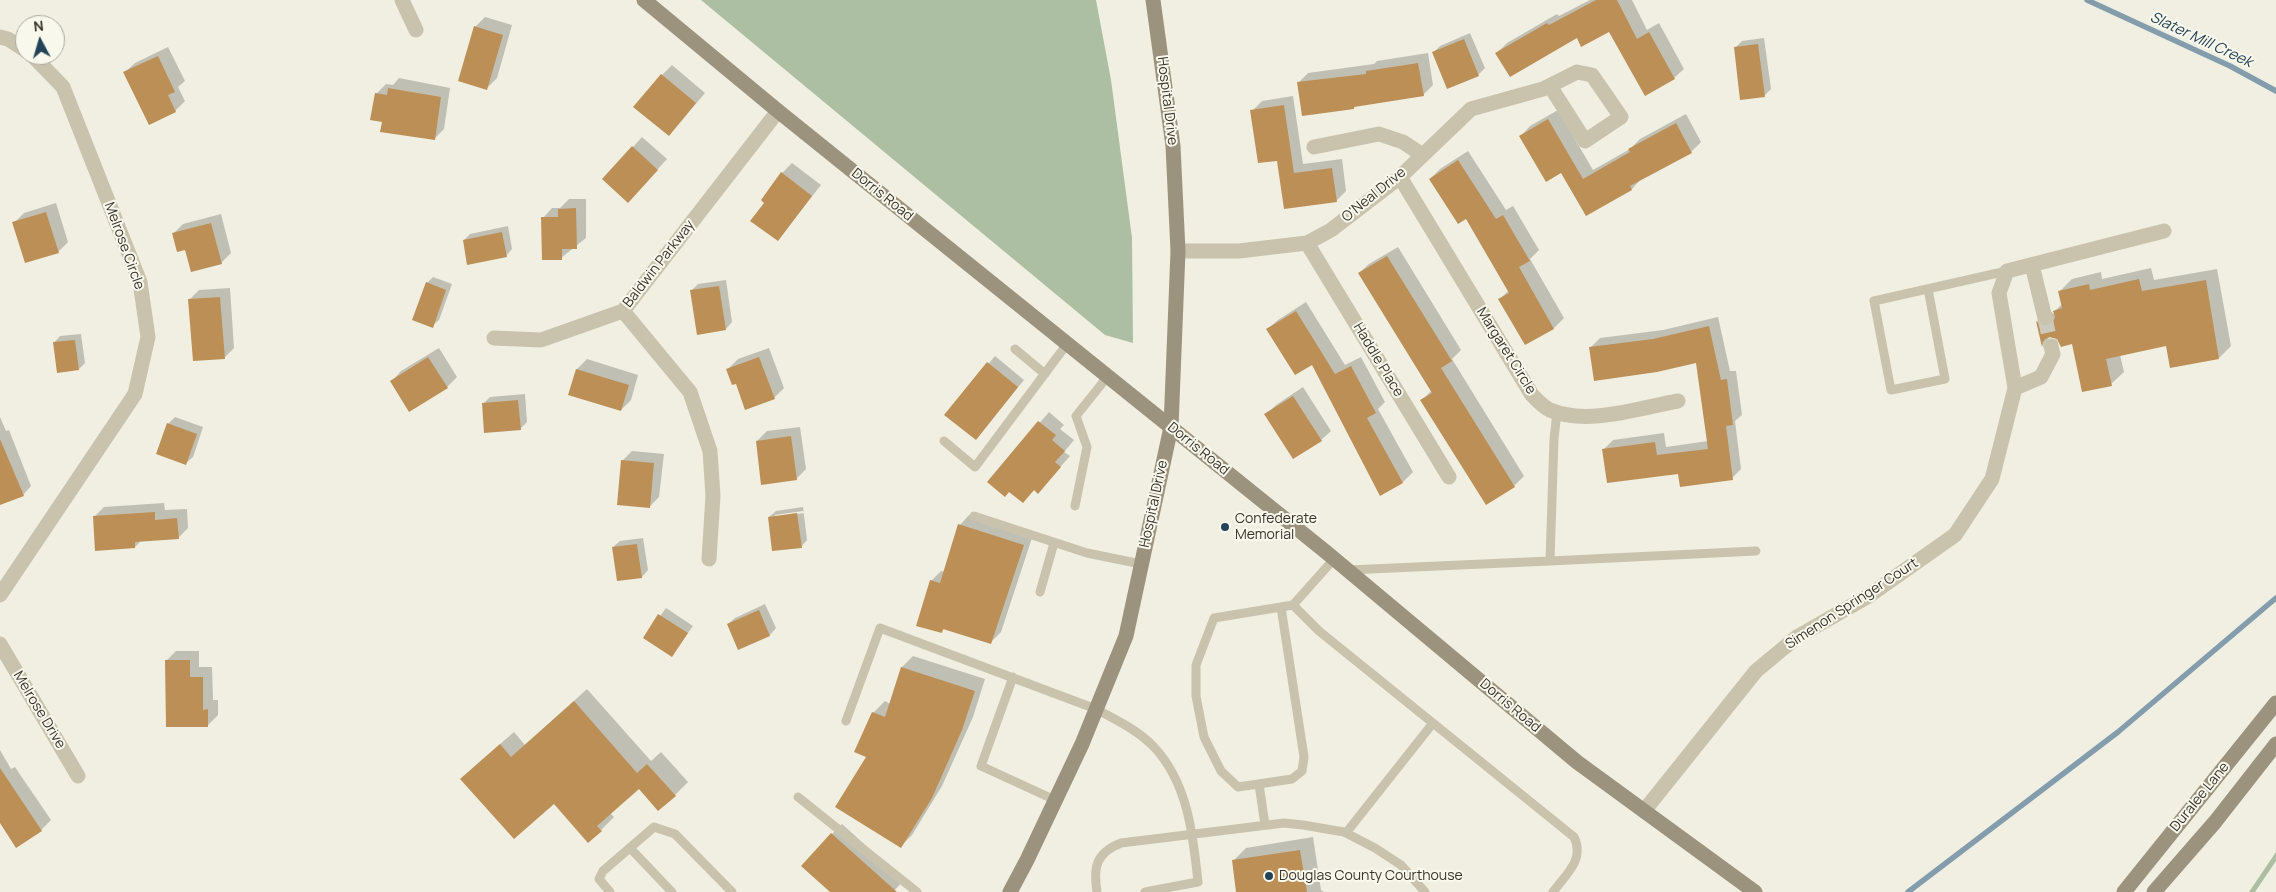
<!DOCTYPE html>
<html>
<head>
<meta charset="utf-8">
<style>
  body { margin:0 }
  #map { position:relative; width:2276px; height:892px; overflow:hidden; background:#f1efe1; font-family:Manrope,sans-serif }
  canvas { display:block }
  .north { position:absolute; left:15px; top:15px; width:50px; height:50px; box-sizing:border-box; background:#f9f8ed; border:1px solid #aca99f; border-radius:50%; rotate:354deg; font-size:14px; font-weight:700; line-height:20px; text-align:center; color:#38332b }
  .north::after { content:''; display:block; margin:auto; width:18px; height:22px; background:#244356; clip-path:polygon(50% 0,100% 100%,50% 72%,0 100%) }
</style>
</head>
<body>
<div id="map">
<canvas width="2276" height="892"></canvas>
<div class="north">N</div>
</div>
<script>
const context = document.querySelector('canvas').getContext('2d');
context.lineJoin = 'round';
function fillPath(path, color) {
  context.fillStyle = color;
  context.fill(path, 'evenodd');
}
function trace(path, color, width, dash) {
  context.strokeStyle = color;
  context.lineWidth = width;
  context.lineCap = dash ? 'butt' : 'round';
  context.setLineDash(dash || []);
  context.stroke(path);
}
function label(font, color, halo, rows, align = 'center') {
  context.font = font + ' Manrope,sans-serif';
  context.lineWidth = 4;
  context.setLineDash([]);
  context.textBaseline = 'middle';
  context.strokeStyle = halo;
  context.fillStyle = color;
  for (const [text, x, y, turn = 0] of rows) {
    context.save();
    context.translate(x, y);
    context.rotate((+turn || 0) * Math.PI / 180);
    context.textAlign = isNaN(turn) ? turn : align;
    if (halo) context.strokeText(text, 0, 0);
    context.fillText(text, 0, 0);
    context.restore();
  }
}
const green = new Path2D(`
  M701,0H1096L1111,80L1132,238L1133,343L1105,335Z
  M2276,852V861L2255,892H2249Z`);
const shadow = new Path2D(`
  M1590,0H1632L1647,30L1659,23L1684,69L1674,78L1610,30L1497,53L1507,43L1557,14L1559,16Z
  M485,17L512,25L497,78L487,88L475,27Z
  M1470,33L1485,68L1478,75L1434,52L1440,46Z
  M1764,38L1771,89L1764,96L1735,48L1742,41Z
  M168,47L185,81L178,87L185,101L175,111L125,72L135,63Z
  M1428,53L1433,85L1423,95L1356,105L1354,108L1298,83L1308,73L1374,64L1377,61Z
  M672,65L705,93L678,125L662,75Z
  M399,78L450,88L444,129L434,139L376,94L386,84L393,85Z
  M1293,96L1303,164L1342,159L1346,191L1336,201L1285,208L1278,159L1252,111L1262,101Z
  M1558,110L1593,170L1630,149L1640,139L1686,114L1701,142L1691,152L1642,178L1632,189L1586,215L1561,172L1521,136L1530,126Z
  M642,137L667,159L638,191L633,147Z
  M1468,151L1506,210L1513,206L1539,250L1530,259L1564,318L1554,328L1525,344L1500,299L1509,290L1466,217L1430,179L1440,169Z
  M792,163L821,185L778,240L765,203L782,173Z
  M569,199H586V238L561,258L543,218L552,208H560Z
  M56,203L68,242L58,252L14,223L24,213Z
  M221,214L231,253L221,263L186,249L173,234L183,224Z
  M508,226L512,249L506,256L464,240L470,234Z
  M1398,247L1461,350L1452,359L1524,476L1514,486L1422,400L1432,390L1359,273L1369,264Z
  M2151,268L2154,280L2217,269L2231,346L2219,358L2167,344L2120,355L2124,372L2111,384L2073,343L2051,336L2043,344L2037,321L2049,310L2056,316L2055,311L2063,303L2060,291L2072,279L2101,272L2102,279Z
  M433,277L452,284L439,320L432,326L427,283Z
  M726,280L732,322L726,329L691,291L698,284Z
  M230,288L234,348L224,358L189,300L199,290Z
  M1306,302L1345,365L1361,357L1385,402L1378,409L1413,472L1403,482L1381,494L1312,363L1268,329L1278,320Z
  M1718,317L1730,371H1736L1742,415L1735,421L1741,469L1732,478L1679,472L1604,449L1613,440L1664,433L1666,447L1708,441L1697,362L1590,348L1600,338L1663,330Z
  M81,334L85,363L79,369L54,343L60,336Z
  M439,348L457,377L447,387L392,381L401,371Z
  M769,348L784,388L774,398L736,382L728,369L738,359Z
  M995,356L1024,380L982,432L946,415Z
  M587,359L638,375L631,400L621,410L570,394L577,369Z
  M1303,387L1331,431L1321,440L1266,415L1276,405Z
  M525,394L527,422L520,429L484,403L490,397Z
  M1049,412L1064,425L1060,429L1074,440L1064,452L1070,456L1038,492L1035,489L1023,501L1010,491L989,482Z
  M0,417L6,431L9,430L31,486L23,495L0,504Z
  M175,417L203,427L193,457L186,463L168,424Z
  M800,427L806,469L796,479L757,441L767,431Z
  M632,451L664,454L659,497L649,507L622,461Z
  M164,503L165,510L187,509L188,528L178,538L142,540L135,547L94,517L104,507Z
  M803,507L807,540L801,547L769,517L776,511ZM803,511L804,513L775,517V515Z
  M969,515L1033,535L1001,632L991,642L945,628L941,632L931,581L941,571L945,572L960,525Z
  M643,538L648,570L642,577L613,547L620,541Z
  M765,604L776,628L770,635L739,648L728,624L735,618Z
  M666,608L693,626L672,655L645,637Z
  M176,651H199V667H212L213,700H218V715L208,725L166,661Z
  M913,656L985,679L973,717L942,786L912,835L901,846L873,713L885,701L890,704L902,667Z
  M587,689L651,761L661,752L688,782L675,795L639,787L610,813L614,817L601,830L554,802L475,766L514,732L525,745Z
  M0,750L11,769L15,767L51,820L41,830L0,821Z
  M842,824L904,880L893,892H832V834Z
  M1313,837L1321,890L1324,892H1238L1233,861L1246,848Z`);
const stream = new Path2D(`
  M2087,0L2230,66L2276,91
  M1908,892L2118,732L2276,598`);
const building = new Path2D(`
  M1596,0H1617L1637,39L1649,32L1675,79L1645,96L1609,32L1581,47L1577,38L1510,77L1495,53L1547,23L1549,25Z
  M474,26L503,35L487,90L458,81Z
  M1464,39L1479,76L1447,89L1432,52Z
  M1758,44L1765,97L1740,100L1734,47Z
  M158,56L175,92L168,95L176,112L149,125L123,72Z
  M1418,63L1424,96L1354,107V109L1302,116L1297,82L1366,74V71Z
  M661,74L696,103L669,136L633,107Z
  M388,88L441,97L435,140L380,132L382,122L370,120L375,93L387,95Z
  M1284,105L1294,173L1332,168L1337,202L1284,209L1277,161L1258,163L1250,110Z
  M1548,119L1583,179L1630,152L1628,149L1676,123L1692,153L1630,186L1632,190L1586,216L1561,173L1546,182L1519,136Z
  M632,146L658,170L628,203L602,179Z
  M1458,160L1496,219L1503,215L1530,261L1519,267L1554,329L1525,345L1498,299L1509,293L1466,219L1458,224L1429,179Z
  M781,172L812,196L778,241L750,221L764,203L761,200Z
  M576,208L577,249H562V260H542L541,217H558V209Z
  M46,212L59,253L25,263L12,222Z
  M211,223L222,264L191,272L185,250L177,252L172,233Z
  M502,232L507,257L467,265L463,240Z
  M1387,256L1452,361L1441,368L1515,487L1486,505L1420,400L1432,393L1358,273Z
  M2139,279L2142,291L2206,280L2219,359L2170,368L2166,346L2106,359L2112,386L2082,392L2072,344L2061,347L2057,339L2049,337L2044,340L2042,347L2036,321L2043,327L2052,324L2055,317L2053,311L2062,308L2058,291L2089,284L2090,290Z
  M426,282L446,290L433,328L412,320Z
  M719,286L726,330L697,335L690,290Z
  M220,297L225,359L193,361L188,299Z
  M1296,311L1335,374L1351,366L1376,413L1367,418L1403,483L1380,496L1312,365L1295,375L1266,329Z
  M1709,326L1721,380L1727,379L1733,425L1726,426L1733,480L1680,487L1678,474L1607,483L1602,449L1655,442L1657,455L1708,449L1696,363L1657,372L1594,381L1589,347L1653,339Z
  M75,340L79,370L57,373L53,342Z
  M428,357L448,388L409,412L390,381Z
  M759,357L775,399L745,410L736,384L732,385L726,369Z
  M987,362L1018,387L976,440L944,415Z
  M576,369L629,385L621,411L568,395Z
  M1293,396L1322,441L1293,459L1264,414Z
  M518,400L521,430L484,433L482,403Z
  M1038,421L1056,435L1052,440L1065,451L1055,462L1061,467L1038,494L1034,490L1023,503L1009,492L1005,497L987,482Z
  M167,423L197,434L186,465L156,454Z
  M791,436L797,480L761,485L756,441Z
  M0,439L24,496L0,505Z
  M621,460L654,463L650,508L617,505Z
  M155,512V520L177,518L179,539L135,542V548L95,551L93,516Z
  M797,513L802,548L772,551L768,517Z
  M958,524L1024,545L991,644L943,629L942,633L916,626L930,580L940,583Z
  M637,544L642,578L617,581L612,547Z
  M759,610L770,636L738,650L727,624Z
  M658,614L688,633L672,657L643,638Z
  M165,660H190V677H203V710L208,709V727H166Z
  M901,667L975,691L962,730L932,798L901,848L835,807L866,757L854,752L872,712L885,717Z
  M574,701L637,773L647,764L676,796L658,811L639,789L597,826L602,831L588,843L554,804L514,839L460,779L500,744L511,757Z
  M0,768L42,831L16,848L0,823Z
  M831,833L897,892H830L801,866Z
  M1300,850L1307,892H1236L1232,860Z`);
const streetTunnel = new Path2D(`
  M2045,318L2051,346`);
const lane = new Path2D(`
  M1928,289L1945,379L1891,390L1874,301L2007,271
  M1015,349L1045,374
  M944,441L975,467L1067,344
  M1075,506L1087,447L1076,416L1108,376
  M974,516L1087,553L1141,564
  M1550,561L1756,551
  M1348,570L1550,561L1554,439L1557,412
  M1040,592L1054,543
  M1293,605L1319,631L1574,837C1585,860 1566,874 1553,892
  M1281,607L1304,757L1302,771L1292,779L1238,787L1221,771L1204,737L1196,696V665L1214,618L1293,605L1334,559
  M1013,677L981,766L1055,800
  M846,721L880,628L1096,709C1116,720 1138,730 1154,747C1188,783 1193,835 1198,882L1145,892
  M1259,784L1265,825
  M798,797L917,892
  M1346,833L1433,723
  M630,848L672,892
  M610,892L599,879L603,871L654,827L675,834L732,892
  M1097,892C1093,867 1096,853 1121,843L1284,823L1303,825L1344,832L1375,848L1401,865L1425,892`);
const street = new Path2D(`
  M402,0L416,30
  M0,37L8,39L25,50
  M1314,147L1379,134L1403,142L1421,154
  M1400,177L1532,395C1537,400 1543,407 1550,410C1587,426 1639,408 1678,401
  M1307,243L1449,477
  M1178,251H1239L1307,243L1331,230L1400,177L1471,109L1543,89L1577,72L1592,75L1621,117L1585,141L1550,86
  M2032,265L2045,318
  M623,311L690,392L710,451L713,496L709,559
  M494,338L541,340L623,311L778,111
  M2015,388L2041,377L2053,354L2051,346
  M0,595L135,394L148,337L140,282L63,87L32,55
  M0,644L78,776
  M1644,811L1756,671L1797,637L1867,597L1955,535L1992,479L2015,388L1999,293L2007,271L2164,231`);
const secondary = new Path2D(`
  M644,0L778,111L1326,552L1577,762L1755,892
  M1010,892L1027,860L1082,744L1126,636L1171,427L1178,251L1173,146L1153,0
  M2124,892L2276,703
  M2154,892L2215,822L2276,744`);
const markers = [
  [1225,527,5,"#244356"],
  [1269,876,5,"#244356"]
];
const streetNames = [
  ["Hospital Drive",1167,101,83],
  ["Dorris Road",882,195,39],
  ["O'Neal Drive",1374,195,-39],
  ["Melrose Circle",124,246,70],
  ["Baldwin Parkway",659,264,-52],
  ["Margaret Circle",1506,351,58],
  ["Haddle Place",1378,360,59],
  ["Dorris Road",1198,449,39],
  ["Hospital Drive",1154,504,-78],
  ["Simenon Springer Court",1852,604,-33],
  ["Dorris Road",1510,706,40],
  ["Melrose Drive",39,710,59],
  ["Duralee Lane",2200,797,-51]
];
const poiNames = [
  ["Confederate",1235,519],
  ["Memorial",1235,535],
  ["Douglas County Courthouse",1279,876]
];
const waterNames = [
  ["Slater Mill Creek",2201,40,25]
];
fillPath(green, '#acbfa2');
fillPath(shadow, '#0003');
trace(stream, '#839dac', 5.5);
fillPath(building, '#bb8f55');
trace(streetTunnel, '#ccc9bd', 15, [15, 8]);
trace(lane, '#c9c3ae', 9);
trace(street, '#c9c3ae', 15);
trace(secondary, '#9c937f', 15);
for (const [x, y, r, color] of markers) {
  const dot = new Path2D();
  dot.arc(x, y, r, 0, 2 * Math.PI);
  context.fillStyle = color;
  context.fill(dot);
  trace(dot, '#f9f8ed', 2);
}
label('14px', '#38332b', '#f9f8ed', streetNames);
label('14px', '#38332b', '#f9f8ed', poiNames, 'left');
label('italic 15px', '#244356', '#f9f8ed', waterNames);
</script>
</body>
</html>
